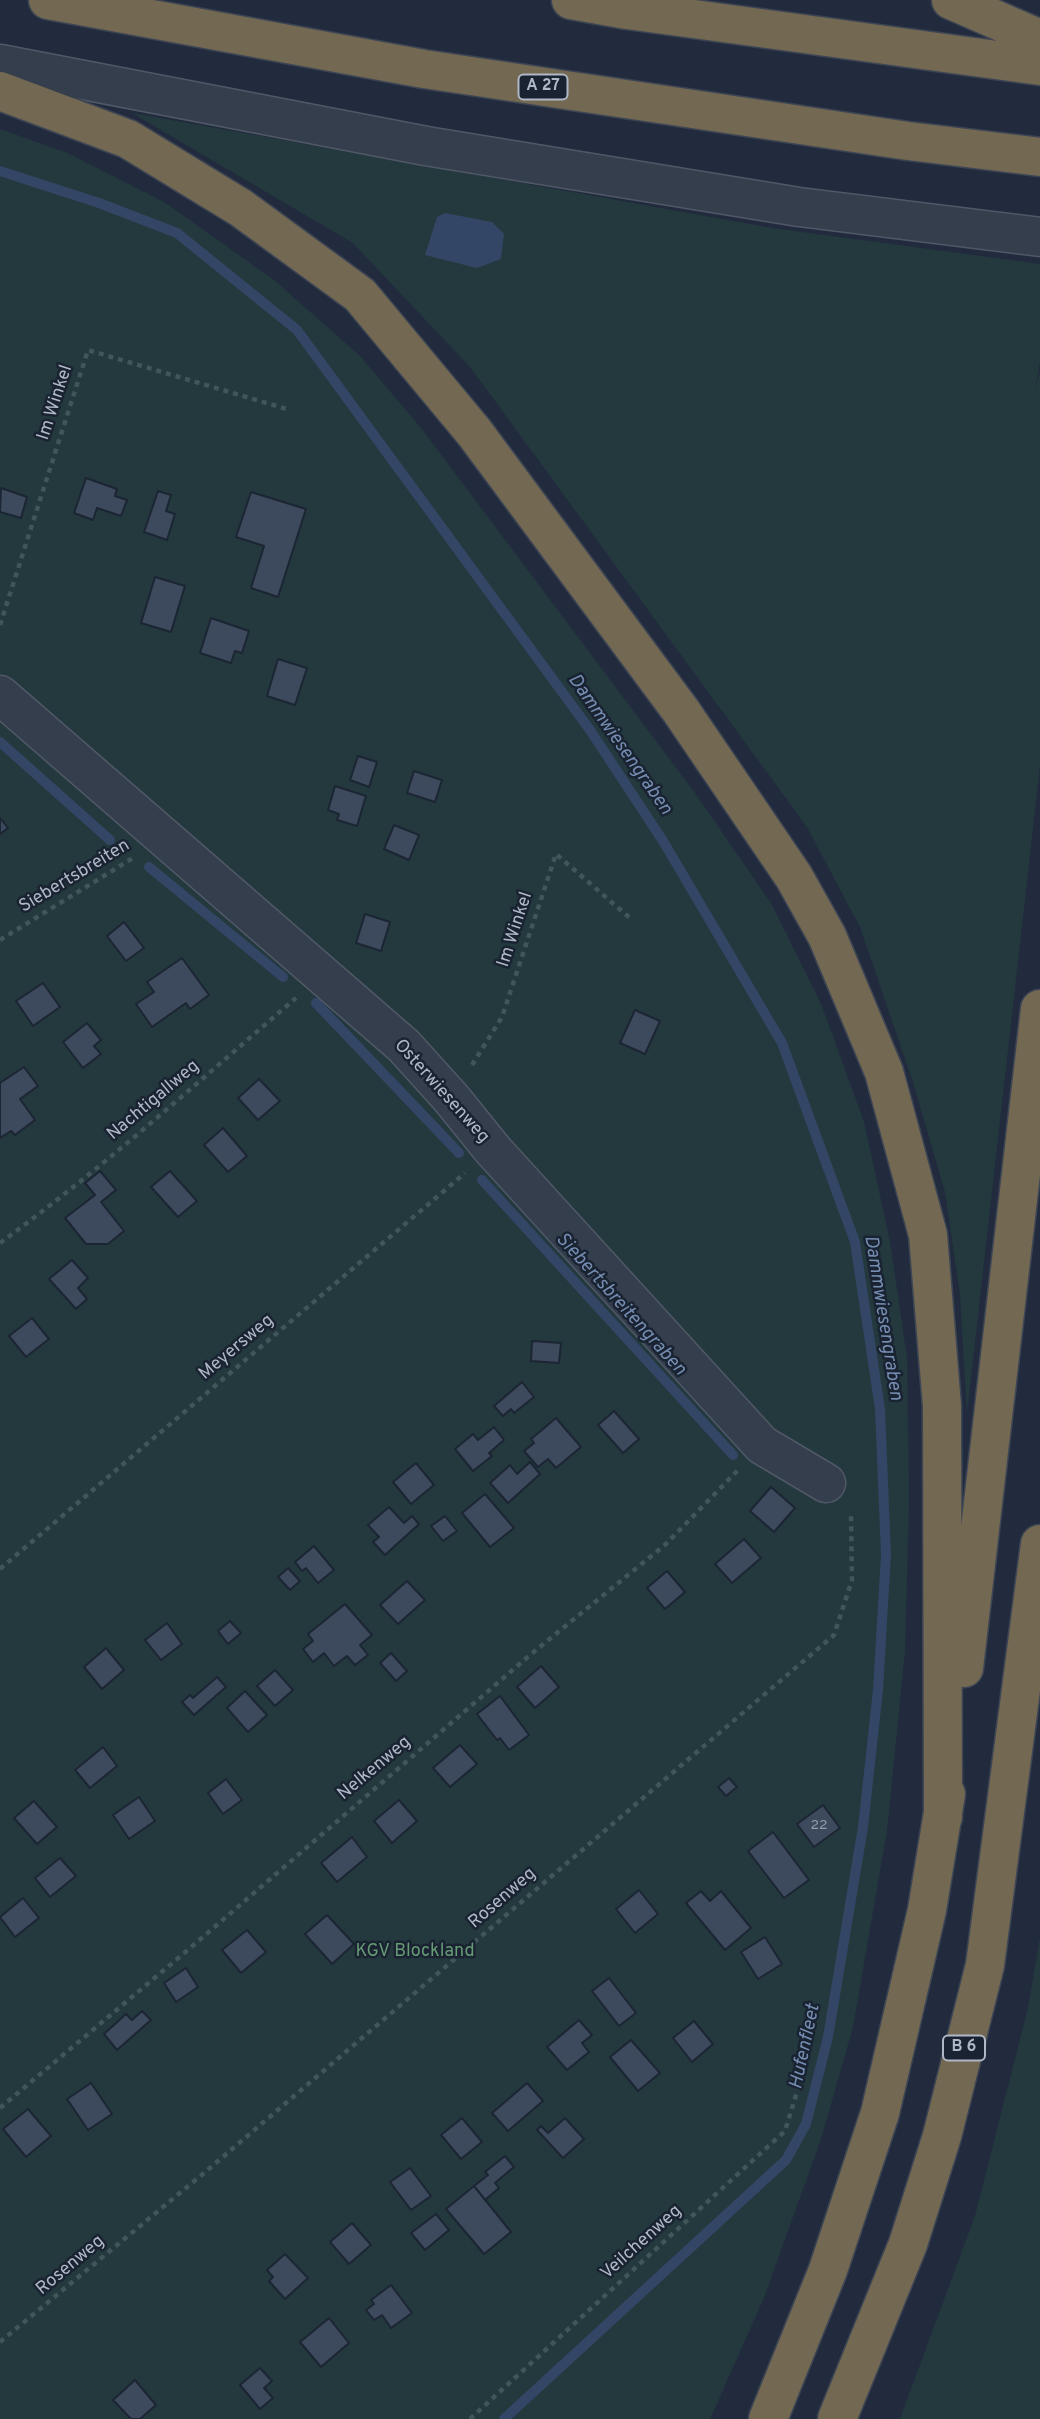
<!DOCTYPE html>
<html>
<head>
<meta charset="utf-8">
<style>
  body { margin:0 }
  canvas { display:block; background:#212b3d }
</style>
</head>
<body>
<canvas width="1040" height="2419"></canvas>
<script>
const context = document.querySelector('canvas').getContext('2d');
context.lineJoin = 'round';
function fillPath(path, color) {
  context.fillStyle = color;
  context.fill(path, 'evenodd');
}
function trace(path, color, width, dash) {
  context.strokeStyle = color;
  context.lineWidth = width;
  context.lineCap = dash ? 'butt' : 'round';
  context.setLineDash(dash || []);
  context.stroke(path);
}
function label(font, color, halo, rows, align = 'center') {
  context.font = font + ' Overpass,sans-serif';
  context.lineWidth = 5;
  context.setLineDash([]);
  context.textBaseline = 'middle';
  context.strokeStyle = halo;
  context.fillStyle = color;
  for (const [text, x, y, turn = 0] of rows) {
    context.save();
    context.translate(x, y);
    context.rotate((+turn || 0) * Math.PI / 180);
    context.textAlign = isNaN(turn) ? turn : align;
    if (halo) context.strokeText(text, 0, 0);
    context.fillText(text, 0, 0);
    context.restore();
  }
}
const green = new Path2D(`
  M132,113L772,228L1040,264V361L1035,390L1040,372V765L967,1413L960,1294L945,1192L913,1082L860,927L807,827L471,368L353,243Z
  M0,129L67,153L164,202L274,280L360,356L421,428L695,793L772,905L821,1004L864,1122L890,1242L907,1358L909,1498L905,1650L887,1830L853,2027L821,2139L763,2300L710,2419H0Z
  M1040,1938V2419H900L975,2216L1028,2008Z`);
const water = new Path2D(`
  M445,213L492,222L504,234L501,259L477,268L425,255L437,217Z`);
const stream = new Path2D(`
  M0,171L99,203L177,233L297,330L590,730L663,841L782,1043L855,1242L880,1409L886,1555L878,1690L863,1827L828,2037L806,2124L786,2160L504,2419
  M0,742L110,840
  M149,867L283,977
  M316,1003L459,1153
  M482,1180L733,1455`);
const building = new Path2D(`
  M86,478L117,489L115,496L127,500L121,516L97,508L93,520L74,513Z
  M1,488L27,497L21,518L0,512Z
  M158,491L171,495L166,511L175,514L167,540L144,532Z
  M251,492L306,509L278,597L251,588L264,546L236,537Z
  M155,577L185,586L171,632L141,623Z
  M211,618L249,631L242,653L235,651L231,663L200,653Z
  M278,659L307,668L295,705L267,696Z
  M358,756L377,762L369,787L350,780Z
  M414,771L442,780L435,802L407,793Z
  M335,786L366,796L357,826L337,820L339,814L328,810Z
  M0,818L8,828L0,834Z
  M394,825L419,835L409,860L384,849Z
  M365,914L390,922L381,951L356,943Z
  M124,922L144,948L126,961L107,936Z
  M182,958L209,995L190,1009L186,1003L152,1027L136,1004L154,992L147,982Z
  M43,983L60,1007L33,1026L16,1001Z
  M635,1010L660,1021L645,1054L620,1043Z
  M87,1023L101,1040L94,1046L101,1054L83,1068L63,1042Z
  M24,1067L38,1086L20,1099L35,1120L15,1135L11,1131L0,1138V1083Z
  M259,1079L280,1101L258,1120L238,1098Z
  M223,1128L247,1156L228,1172L204,1145Z
  M100,1171L116,1190L101,1202L124,1231L108,1244H86L65,1218L95,1195L85,1183Z
  M170,1171L197,1201L178,1217L151,1187Z
  M72,1260L88,1278L78,1288L87,1299L76,1309L49,1279Z
  M32,1318L49,1339L26,1357L9,1336Z
  M532,1341L561,1343L559,1363L531,1361Z
  M522,1382L534,1397L514,1413L511,1409L503,1416L494,1406Z
  M614,1411L639,1439L623,1453L598,1425Z
  M556,1418L581,1447L556,1468L548,1459L538,1467L524,1451L534,1443L531,1439Z
  M494,1427L504,1440L489,1453L492,1456L473,1471L455,1449L473,1434L478,1440Z
  M530,1462L540,1474L508,1503L490,1483L510,1465L517,1474Z
  M416,1463L434,1485L411,1504L393,1482Z
  M771,1487L795,1508L774,1532L750,1511Z
  M485,1494L514,1528L490,1547L462,1513Z
  M389,1507L404,1523L412,1516L419,1524L385,1555L373,1542L379,1537L368,1525Z
  M445,1516L457,1531L443,1541L431,1526Z
  M744,1539L761,1558L732,1583L715,1564Z
  M314,1546L334,1570L318,1583L306,1568L302,1571L295,1562Z
  M288,1568L300,1581L290,1590L278,1577Z
  M667,1571L685,1592L665,1609L647,1588Z
  M407,1581L425,1600L398,1624L380,1605Z
  M345,1604L372,1635L360,1645L368,1655L355,1665L347,1656L334,1666L324,1653L313,1662L303,1649L313,1641L308,1634Z
  M230,1621L241,1633L228,1644L218,1631Z
  M167,1623L182,1644L161,1660L145,1640Z
  M106,1648L124,1670L102,1689L84,1667Z
  M391,1653L407,1671L396,1681L380,1663Z
  M541,1666L559,1687L535,1708L517,1687Z
  M275,1670L293,1690L275,1706L257,1686Z
  M217,1677L226,1687L194,1715L182,1702L190,1695L193,1698Z
  M245,1691L267,1715L248,1732L227,1708Z
  M500,1696L529,1735L509,1750L500,1738L497,1740L477,1714Z
  M460,1745L477,1764L450,1787L433,1768Z
  M103,1747L117,1766L90,1788L75,1770Z
  M729,1778L737,1787L726,1796L718,1787Z
  M226,1779L242,1800L223,1814L208,1793Z
  M139,1797L155,1821L129,1839L113,1815Z
  M399,1800L417,1821L392,1843L374,1821Z
  M34,1801L57,1827L37,1844L14,1818Z
  M823,1805L840,1828L814,1847L797,1824Z
  M773,1832L809,1880L784,1898L748,1851Z
  M352,1837L367,1857L337,1882L321,1863Z
  M60,1858L76,1876L50,1897L35,1878Z
  M639,1890L658,1914L635,1933L616,1909Z
  M701,1891L710,1901L721,1891L751,1928L725,1950L686,1903Z
  M23,1898L39,1918L15,1937L0,1917Z
  M327,1915L354,1944L332,1964L305,1934Z
  M247,1930L266,1952L241,1973L222,1950Z
  M765,1937L782,1964L758,1979L741,1952Z
  M186,1968L198,1987L176,2002L164,1983Z
  M609,1978L636,2013L619,2026L592,1991Z
  M142,2011L151,2020L117,2050L104,2034L126,2014L132,2020Z
  M579,2020L592,2035L582,2043L589,2052L567,2070L547,2047Z
  M694,2021L713,2044L692,2062L673,2038Z
  M631,2040L660,2073L638,2091L610,2057Z
  M91,2083L112,2114L88,2130L67,2099Z
  M527,2083L543,2101L508,2131L492,2113Z
  M28,2109L51,2136L26,2157L3,2129Z
  M462,2118L482,2142L461,2159L441,2135Z
  M565,2118L584,2139L563,2158L537,2130L541,2126L548,2133Z
  M505,2156L514,2167L495,2183L499,2188L485,2200L474,2186L488,2175L485,2172Z
  M410,2168L431,2196L411,2210L390,2182Z
  M474,2186L511,2232L484,2254L446,2209Z
  M436,2214L449,2230L425,2250L411,2233Z
  M352,2223L371,2245L349,2264L330,2242Z
  M285,2254L308,2278L285,2299L269,2281L273,2277L267,2270Z
  M391,2285L412,2313L391,2328L382,2315L374,2320L366,2310L374,2304L371,2300Z
  M329,2318L349,2343L321,2367L300,2342Z
  M260,2368L272,2381L264,2388L273,2398L260,2409L240,2385Z
  M135,2380L156,2405L140,2419H131L113,2400Z`);
const path = new Path2D(`
  M0,625L88,350L290,410
  M0,940L133,858
  M472,1065L502,1017L556,854L631,919
  M0,1243C103,1168 199,1081 296,998
  M0,1569L465,1173
  M0,2108L189,1949L530,1655L666,1544L738,1470
  M0,2342L204,2173L834,1635L852,1580L851,1516L848,1512
  M470,2419L785,2131L804,2069`);
const minor = new Path2D(`
  M0,64L426,146L799,207L1040,237
  M0,695L404,1046L451,1098L493,1150L762,1445L826,1483`);
const highway = new Path2D(`
  M48,0L424,69L908,141L1040,157
  M571,0L627,10L1040,66
  M951,0L1040,39
  M0,91L128,139L241,208L360,295L474,432L681,711L794,877L827,936L884,1072L928,1235L942,1406L943,1817
  M964,1668L1040,1009
  M768,2419L828,2270L880,2113L927,1910L946,1794
  M837,2419L908,2244L942,2136L985,1965L1040,1544`);
const numberNames = [
  ["22",819,1826]
];
const shields = [
  [543,87,49],
  [964,2048,42]
];
const shieldNames = [
  ["A 27",543,87],
  ["B 6",964,2048]
];
const streetNames = [
  ["Im Winkel",56,403,-72],
  ["Siebertsbreiten",75,877,-31],
  ["Im Winkel",516,930,-72],
  ["Osterwiesenweg",441,1092,48],
  ["Nachtigallweg",154,1101,-40],
  ["Meyersweg",237,1348,-40],
  ["Nelkenweg",375,1769,-40],
  ["Rosenweg",503,1899,-41],
  ["Veilchenweg",642,2243,-42],
  ["Rosenweg",71,2266,-40]
];
const parkNames = [
  ["KGV Blockland",415,1952]
];
const waterNames = [
  ["Dammwiesengraben",619,745,55],
  ["Siebertsbreitengraben",620,1305,48],
  ["Dammwiesengraben",882,1318,81],
  ["Hufenfleet",806,2047,-78]
];
fillPath(green, '#23393e');
fillPath(water, '#344665');
trace(stream, '#344665', 10);
fillPath(building, '#3d495c');
trace(building, '#1c2533', 2);
trace(minor, '#505867', 41);
trace(highway, '#3d4554', 41);
trace(path, '#41565b', 4.5, [5, 5]);
trace(minor, '#353e4d', 38);
trace(highway, '#736852', 38);
label('14px', '#939cad', null, numberNames);
for (const [x, y, w] of shields) {
  const box = new Path2D();
  box.roundRect(x - w / 2, y - 12.5, w, 25, 5);
  context.fillStyle = '#1a2331';
  context.fill(box);
  trace(box, '#b0b8c8', 2);
}
label('bold 16px', '#b0b8c8', null, shieldNames);
label('18px', '#b0b8c8', '#1a2331', streetNames);
label('18px', '#669b75', '#1a2331', parkNames);
label('italic 19px', '#768db2', '#1a2331', waterNames);
</script>
</body>
</html>
